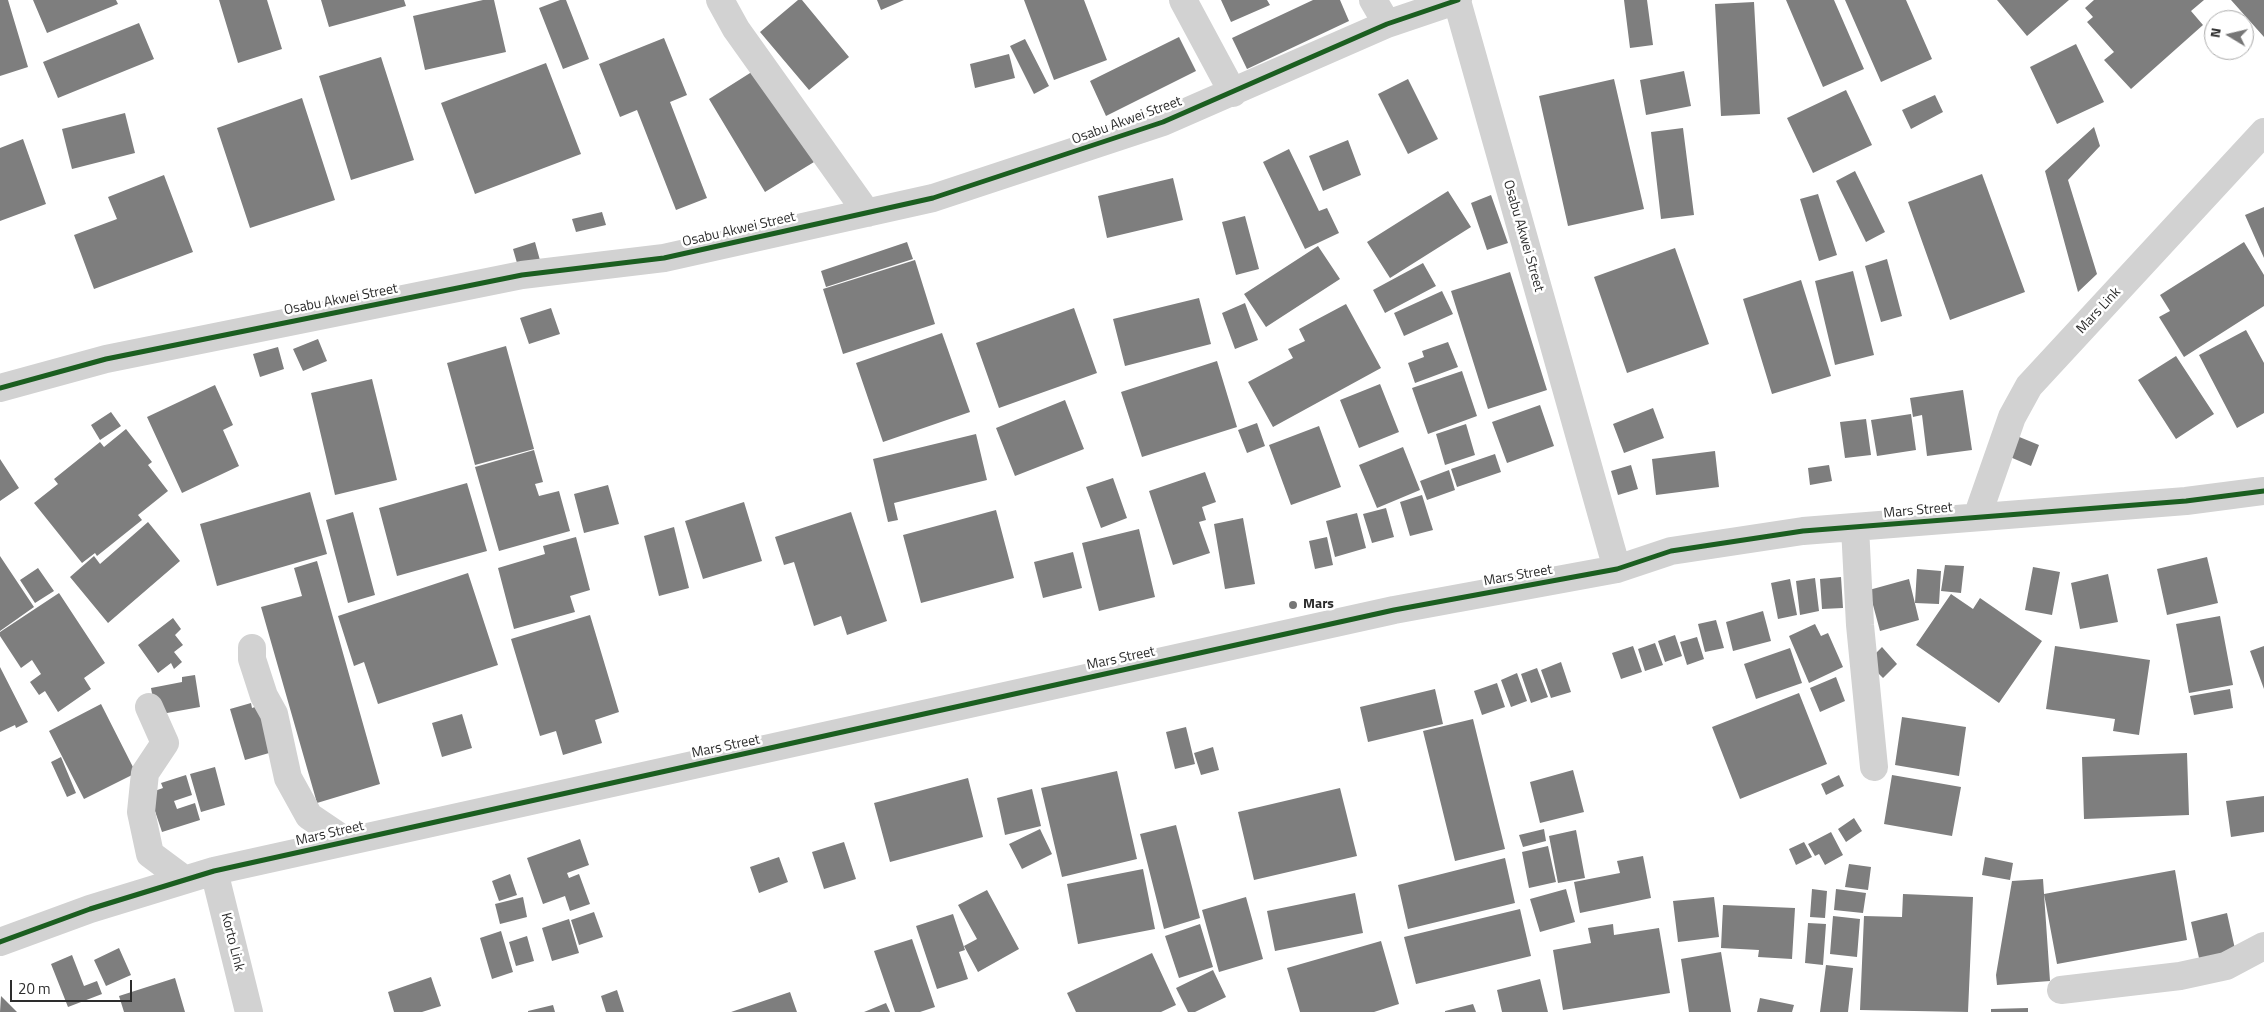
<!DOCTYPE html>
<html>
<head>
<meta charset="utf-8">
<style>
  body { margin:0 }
  #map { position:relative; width:2264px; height:1012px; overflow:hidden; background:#fff; font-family:"Titillium Web",sans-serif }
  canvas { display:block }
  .north { position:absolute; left:2204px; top:10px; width:50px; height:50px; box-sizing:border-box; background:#fff; border:1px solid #ababab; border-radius:50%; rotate:279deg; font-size:14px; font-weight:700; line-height:20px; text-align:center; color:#2d2d2d }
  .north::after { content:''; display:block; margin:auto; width:18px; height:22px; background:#767676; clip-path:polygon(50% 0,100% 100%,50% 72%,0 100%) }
  .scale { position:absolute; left:10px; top:980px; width:122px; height:22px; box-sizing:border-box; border:2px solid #2d2d2d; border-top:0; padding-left:6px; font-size:15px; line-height:18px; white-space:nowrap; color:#2d2d2d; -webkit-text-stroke:4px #fff; paint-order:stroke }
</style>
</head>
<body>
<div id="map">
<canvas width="2264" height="1012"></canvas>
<div class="north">N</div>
<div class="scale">20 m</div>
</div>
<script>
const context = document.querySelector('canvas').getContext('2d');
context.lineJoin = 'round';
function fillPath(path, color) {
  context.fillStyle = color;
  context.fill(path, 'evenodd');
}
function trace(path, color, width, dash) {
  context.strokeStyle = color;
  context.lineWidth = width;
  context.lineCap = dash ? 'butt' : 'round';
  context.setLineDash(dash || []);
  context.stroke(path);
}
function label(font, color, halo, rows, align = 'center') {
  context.font = font + ' "Titillium Web",sans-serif';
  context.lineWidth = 5;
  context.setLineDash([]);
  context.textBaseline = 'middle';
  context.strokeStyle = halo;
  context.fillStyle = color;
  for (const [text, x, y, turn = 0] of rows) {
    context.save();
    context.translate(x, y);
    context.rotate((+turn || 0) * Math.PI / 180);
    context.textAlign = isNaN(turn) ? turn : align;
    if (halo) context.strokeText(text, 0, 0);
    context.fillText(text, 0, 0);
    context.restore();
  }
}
const building = new Path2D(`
  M0,0H8L28,67L0,76Z
  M33,0H116L118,4L47,33Z
  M219,0H267L282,49L238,63Z
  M321,0H404L406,6L329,27Z
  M483,0H494L506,52L425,70L413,16Z
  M560,0H566L589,59L563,69L539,8Z
  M798,0H802L849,57L809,90L760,32Z
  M877,0H904L881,10Z
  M1024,0H1084L1107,60L1054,80Z
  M1221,0H1267L1270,5L1231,22Z
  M1313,0H1340L1349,21L1247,69L1232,38Z
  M1624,0H1647L1653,45L1630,48Z
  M1786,0H1834L1864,69L1823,87Z
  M1845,0H1906L1932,59L1881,82Z
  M1997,0H2069L2027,36Z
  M2094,0H2204L2191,11L2203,25L2131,89L2104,60L2114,52L2087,22L2093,17L2085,8Z
  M2231,0H2264V37Z
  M1754,2L1760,114L1721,116L1715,4Z
  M139,23L154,59L58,98L43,62Z
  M1179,37L1196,71L1106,116L1090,81Z
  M664,38L687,95L670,102L707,198L676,210L637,110L620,117L599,64Z
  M1025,39L1049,86L1034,94L1010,46Z
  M2076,44L2104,102L2057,124L2030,67Z
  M1009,54L1015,78L975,88L970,64Z
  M381,57L414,160L351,180L319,76Z
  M546,63L581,154L475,194L441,103Z
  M758,68L814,162L765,192L709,99Z
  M1684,71L1691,106L1646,115L1640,80Z
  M1408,79L1438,139L1408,154L1378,94Z
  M1614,79L1644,209L1568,226L1539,96Z
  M1846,90L1872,145L1813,173L1787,118Z
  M1935,95L1943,112L1911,129L1902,110Z
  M302,98L335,200L250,228L217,128Z
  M125,113L135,153L72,169L62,129Z
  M2094,127L2100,146L2068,180L2097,274L2078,292L2045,171Z
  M1683,128L1694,215L1661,219L1651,132Z
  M23,139L46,204L0,221V148Z
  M1348,140L1361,175L1323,191L1309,156Z
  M1289,149L1319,211L1327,208L1339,233L1305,249L1263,162Z
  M1855,171L1885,232L1866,242L1836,181Z
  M1982,174L2025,292L1950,320L1908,202Z
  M164,175L193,252L94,289L74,235L117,219L108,197Z
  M1173,178L1183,220L1107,238L1098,196Z
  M1448,191L1471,227L1390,278L1367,242Z
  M1818,194L1837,255L1819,261L1800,199Z
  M1491,195L1508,243L1487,250L1471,203Z
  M2264,207V258L2245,215Z
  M602,212L606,225L576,232L572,219Z
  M1245,216L1259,269L1236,275L1222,222Z
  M535,242L541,264L519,270L513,249Z
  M907,242L913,259L826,287L821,271Z
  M2244,242L2264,275V306L2184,357L2159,317L2170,311L2160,295Z
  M1318,246L1340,279L1266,327L1244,294Z
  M1675,248L1709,344L1627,373L1594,277Z
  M1887,259L1902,316L1881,322L1865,266Z
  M915,260L935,324L843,354L823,289Z
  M1423,263L1436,286L1385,313L1373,290Z
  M1853,271L1874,355L1835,365L1815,281Z
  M1510,272L1547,390L1488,409L1451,291Z
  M1801,280L1831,376L1772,394L1743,299Z
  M1442,291L1453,314L1404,336L1394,313Z
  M1199,298L1211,344L1125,366L1113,319Z
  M1245,303L1258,340L1235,349L1222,313Z
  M1346,304L1381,368L1273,427L1248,382L1293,358L1288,349L1305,341L1299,329Z
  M551,308L560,334L529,344L520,318Z
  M1074,308L1097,373L999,408L976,343Z
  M2246,330L2264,363V413L2237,428L2199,355Z
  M942,333L970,412L883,442L856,363Z
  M318,339L327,361L303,371L293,349Z
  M1448,342L1458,367L1415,383L1408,363L1424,357L1422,351Z
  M506,346L534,449L475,465L447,363Z
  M278,347L284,369L260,377L253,354Z
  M2176,356L2214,414L2176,439L2138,380Z
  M1217,361L1237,427L1142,457L1121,392Z
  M1462,371L1477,416L1428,434L1412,388Z
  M372,379L397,480L335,495L311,393Z
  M1380,384L1399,432L1359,448L1340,400Z
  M215,385L233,425L223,430L239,466L182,493L147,417Z
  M1963,390L1972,450L1927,456L1922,415L1913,417L1910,398Z
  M1065,400L1084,449L1015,476L996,428Z
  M1540,405L1554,446L1507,463L1492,422Z
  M1653,408L1664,438L1624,453L1613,424Z
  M111,412L121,426L100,440L91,425Z
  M1911,414L1916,450L1877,456L1871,420Z
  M1866,419L1871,455L1845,458L1840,422Z
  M1257,423L1265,446L1247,453L1238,430Z
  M1466,424L1475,455L1445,465L1436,434Z
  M1319,426L1341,487L1291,505L1269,445Z
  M126,429L152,462L148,465L168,491L138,515L142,520L97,556L95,553L82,563L34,503L58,484L54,479L100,442L104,447Z
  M976,434L987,480L894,503L898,520L888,522L873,459Z
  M2012,434L2039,445L2031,466L2003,454Z
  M1403,447L1420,490L1377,508L1359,465Z
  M534,450L543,482L535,484L539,496L559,491L570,531L499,551L475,467Z
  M1715,451L1719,487L1656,495L1652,459Z
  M1495,454L1501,472L1457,487L1451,469Z
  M0,459L19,488L0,501Z
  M1631,465L1638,489L1618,495L1611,471Z
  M1829,465L1832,481L1810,485L1808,468Z
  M1449,470L1455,490L1427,500L1420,481Z
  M1205,472L1216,502L1202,507L1206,520L1199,522L1210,553L1173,565L1149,491Z
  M1113,478L1127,518L1101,528L1086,487Z
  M467,483L487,551L397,576L379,508Z
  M608,485L619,524L584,533L574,494Z
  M310,492L327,554L217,586L200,524Z
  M1422,495L1433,530L1410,536L1400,502Z
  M744,502L762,561L703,579L685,521Z
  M1386,508L1394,537L1372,543L1363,514Z
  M996,510L1014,578L921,603L903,535Z
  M353,512L375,595L348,603L326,520Z
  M851,512L887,621L847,635L841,616L814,626L794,562L784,565L775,537Z
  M1357,513L1366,548L1335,557L1326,521Z
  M1243,518L1255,584L1225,589L1214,524Z
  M148,522L180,561L108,623L70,577L94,556L100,564Z
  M674,527L689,588L659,596L644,536Z
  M1139,529L1155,597L1099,611L1082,543Z
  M576,537L590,590L570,596L575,612L514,629L498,568L545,554L543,546Z
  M1327,537L1333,565L1315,569L1309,541Z
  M1073,552L1082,588L1043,598L1034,562Z
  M0,556L34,607L0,631Z
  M2207,557L2218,603L2167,615L2157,569Z
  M317,561L380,784L317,803L261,607L302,596L294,568Z
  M1945,565L1964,566L1961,593L1941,591Z
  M2033,567L2060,572L2052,615L2025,610Z
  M38,568L54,591L35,603L20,580Z
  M1917,569L1941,571L1939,604L1915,603Z
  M468,573L498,665L378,704L364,662L354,666L338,616Z
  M2108,574L2118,622L2080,629L2071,583Z
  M1841,577L1843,608L1822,609L1820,579Z
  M1815,578L1819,611L1800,615L1796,581Z
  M1790,579L1797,615L1778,619L1771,583Z
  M1909,579L1919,620L1880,631L1869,590Z
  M59,593L105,663L84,678L91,689L58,712L45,691L39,695L30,682L41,674L32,660L21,668L0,636V632Z
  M1951,594L1973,609L1980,598L2042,641L1999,703L1916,645Z
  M1763,611L1771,641L1733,651L1726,622Z
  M590,615L619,712L595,720L602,743L563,755L556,731L540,736L511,639Z
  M2220,616L2233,685L2189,693L2176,624Z
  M173,618L181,629L175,635L183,645L174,652L182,662L174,669L171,663L158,673L138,645Z
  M1716,620L1724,648L1705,652L1698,624Z
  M1815,624L1821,636L1828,633L1843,667L1809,683L1789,636Z
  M1675,635L1682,656L1665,662L1658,641Z
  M1697,637L1704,659L1687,665L1680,642Z
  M1655,643L1663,665L1645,671L1638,649Z
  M1633,646L1642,672L1621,679L1612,653Z
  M2055,646L2150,660L2139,735L2113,731L2115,719L2046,709Z
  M2264,646V689L2250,651Z
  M1882,647L1897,664L1883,678L1867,662Z
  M1790,648L1802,683L1756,699L1744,664Z
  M1561,662L1571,692L1551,698L1541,670Z
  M0,667L28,722L16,728L15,725L0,732Z
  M1537,668L1548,697L1531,703L1521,674Z
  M1517,673L1527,701L1511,707L1501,680Z
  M195,675L200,707L156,715L151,688L182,682V677Z
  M1836,677L1845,701L1820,712L1810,688Z
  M1497,683L1505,707L1482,715L1474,691Z
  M1435,689L1443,724L1368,742L1360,707Z
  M2230,689L2233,708L2194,715L2190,696Z
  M1799,693L1827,764L1740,799L1712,727Z
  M251,703L252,708L258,706L276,751L245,760L230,709Z
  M101,704L136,773L84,799L49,731Z
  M462,714L472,748L442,757L432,723Z
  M1902,717L1966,727L1959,776L1895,765Z
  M1473,719L1505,849L1455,861L1423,731Z
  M1186,727L1195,764L1175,769L1166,732Z
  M1213,747L1219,770L1201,775L1194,753Z
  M2187,753L2189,815L2084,819L2082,757Z
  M61,757L76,793L67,797L51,762Z
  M215,767L225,805L201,812L190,774Z
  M1573,770L1584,812L1540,823L1530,782Z
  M1117,771L1137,859L1062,877L1041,788Z
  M186,775L192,795L174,801L177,809L195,803L200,820L162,832L149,793L163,788L161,783Z
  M1839,775L1844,786L1826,795L1821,784Z
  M1892,775L1961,787L1952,836L1884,824Z
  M968,778L983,837L890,862L874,803Z
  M1340,788L1357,856L1254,880L1238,812Z
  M1032,789L1041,826L1005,835L997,798Z
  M2264,796V832L2231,837L2226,801Z
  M1854,818L1862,831L1846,842L1838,829Z
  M1176,825L1200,918L1164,929L1140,834Z
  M1040,829L1052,854L1022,869L1009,844Z
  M1544,829L1546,841L1523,847L1519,835Z
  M1576,830L1585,878L1558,883L1549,836Z
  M1831,832L1843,855L1825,865L1819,854L1815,856L1808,844Z
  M580,839L589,865L567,873L569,878L579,874L590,904L570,911L565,896L543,904L527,858Z
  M844,842L856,879L824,889L812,852Z
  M1804,842L1812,857L1796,865L1789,849Z
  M1548,846L1556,882L1529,888L1522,852Z
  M1643,856L1651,898L1580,913L1574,882L1620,873L1617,861Z
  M779,857L788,882L759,893L750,867Z
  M1985,857L2013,863L2010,880L1982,875Z
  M1505,858L1515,903L1408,929L1398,885Z
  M1849,864L1871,867L1868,890L1845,887Z
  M1143,869L1155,929L1078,944L1067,884Z
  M2175,870L2187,940L2057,964L2044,894Z
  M510,874L517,895L499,901L492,881Z
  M2043,879L2050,981L1997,985L1996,975L2012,881Z
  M1566,889L1575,922L1540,932L1530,899Z
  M1812,889L1827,891L1825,918L1810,917Z
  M1836,889L1866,893L1863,913L1834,910Z
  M987,890L1019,949L978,972L964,946L977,939L958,905Z
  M1355,893L1363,933L1275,951L1267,911Z
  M1903,894L1973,897L1968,1012L1860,1010L1864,916L1902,917Z
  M523,897L527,917L500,924L495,904Z
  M1246,897L1263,959L1219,972L1202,910Z
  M1714,897L1719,937L1678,942L1673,901Z
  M1723,905L1795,908L1792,959L1758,957L1759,950L1721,948Z
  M1520,909L1531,956L1416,984L1404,937Z
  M594,912L603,937L579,945L571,920Z
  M2227,913L2237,958L2201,967L2191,922Z
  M953,914L965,950L959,952L968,979L937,989L916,926Z
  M1833,916L1860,919L1857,957L1830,954Z
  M569,919L579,953L552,961L542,928Z
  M1808,923L1826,924L1823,965L1805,963Z
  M1200,924L1213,967L1179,978L1165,936Z
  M1613,924L1614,935L1659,928L1670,993L1563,1010L1553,950L1591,943L1588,928Z
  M501,931L513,972L492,979L480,938Z
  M527,936L534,961L516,966L509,942Z
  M912,939L935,1007L920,1012H895L874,951Z
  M1381,941L1399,1004L1374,1012H1300L1287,968Z
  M119,948L131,975L106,986L94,960Z
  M1721,952L1731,1012H1689L1681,959Z
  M1152,953L1176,1005L1161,1012H1076L1067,993Z
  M72,955L84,986L97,981L102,994L68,1007L51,964Z
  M1826,965L1853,968L1848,1012H1820Z
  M1213,970L1226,997L1195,1012H1188L1176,988Z
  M431,977L441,1006L422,1012H394L388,992Z
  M175,978L185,1012H124L119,996Z
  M1540,979L1548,1012H1502L1497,990Z
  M617,990L624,1012H606L601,996Z
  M790,992L797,1012H731Z
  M1,996L17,1012H0Z
  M1760,998L1794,1005L1792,1012H1757Z
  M886,1003L890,1012H864Z
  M1473,1004L1476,1012H1445V1011Z
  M553,1005L555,1012H528V1011Z
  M2028,1008V1012H1991V1009Z`);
const minor = new Path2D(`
  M720,0L736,29L867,213
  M1183,0L1233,93
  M1373,0L1387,24
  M1457,1L1617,569
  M0,388L106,359L522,275L664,258L933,198L1163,122L1387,24L1458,0
  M1977,517L2012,417L2029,386L2264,132
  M1855,527L1860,625L1874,767
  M252,648V659L264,696L274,714L288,778L309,816L346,841
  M149,707L165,743L145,773L141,812L150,854L185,880
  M214,871L249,1012
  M0,942L90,909L214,871L1394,610L1617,569L1671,551L1803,531L2186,501L2264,491
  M2061,990L2180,976L2226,966L2264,946`);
const cycleway = new Path2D(`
  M0,388L106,359L522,275L664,258L933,198L1163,122L1387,24L1458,0
  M0,942L90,909L214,871L1394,610L1617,569L1671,551L1803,531L2186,501L2264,491`);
const markers = [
  [1293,605,5,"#767676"]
];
const streetNames = [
  ["Osabu Akwei Street",1127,121,-20],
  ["Osabu Akwei Street",739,230,-13],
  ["Osabu Akwei Street",1523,236,74],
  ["Osabu Akwei Street",341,300,-11],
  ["Mars Link",2099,311,-47],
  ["Mars Street",1918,511,-5],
  ["Mars Street",1518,576,-10],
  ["Mars Street",1121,659,-12],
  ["Mars Street",726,747,-12],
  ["Mars Street",330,834,-13],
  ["Korto Link",232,942,76]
];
const poiNames = [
  ["Mars",1303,605]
];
fillPath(building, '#7e7e7e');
trace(minor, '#d2d2d2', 28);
trace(cycleway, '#1b5e20', 5);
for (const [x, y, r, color] of markers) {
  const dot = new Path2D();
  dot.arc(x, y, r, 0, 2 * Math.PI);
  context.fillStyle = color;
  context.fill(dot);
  trace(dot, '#fff', 2);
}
label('14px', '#2d2d2d', '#fff', streetNames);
label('bold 14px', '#2d2d2d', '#fff', poiNames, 'left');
</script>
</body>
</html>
